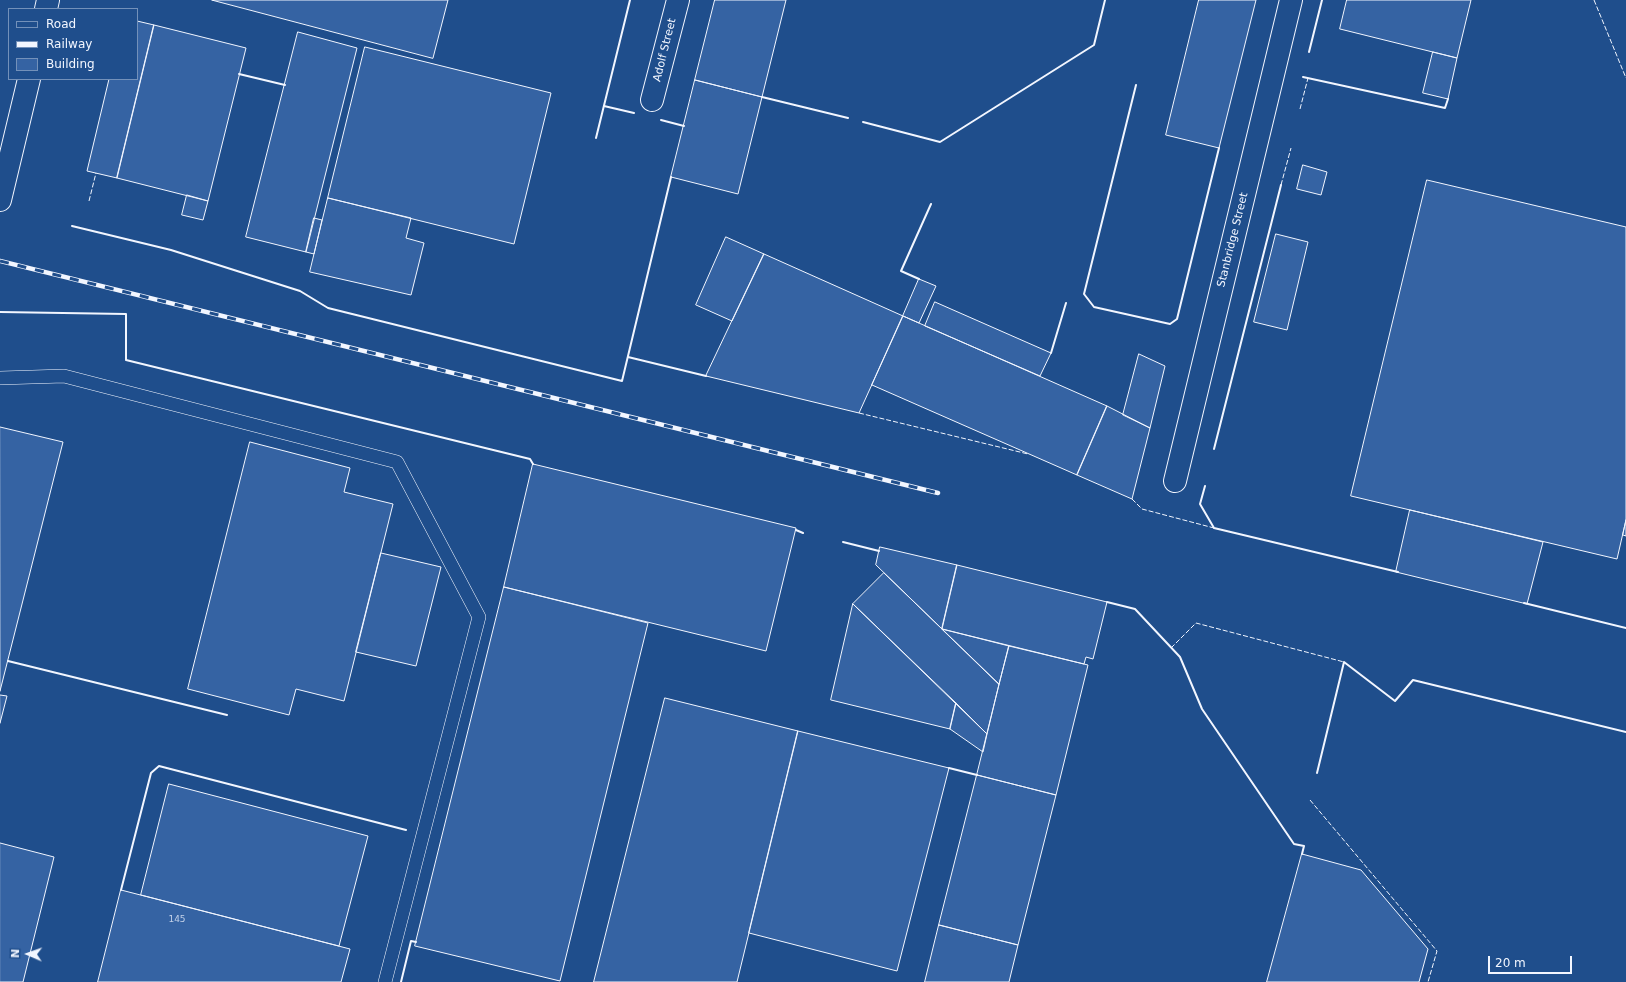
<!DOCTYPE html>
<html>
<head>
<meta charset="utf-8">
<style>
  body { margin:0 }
  #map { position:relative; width:1626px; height:982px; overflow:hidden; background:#1f4e8c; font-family:"DejaVu Sans",sans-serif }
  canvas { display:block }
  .legend { position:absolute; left:8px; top:8px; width:130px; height:72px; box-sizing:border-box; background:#1f4e8c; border:1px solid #7391ba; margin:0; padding:5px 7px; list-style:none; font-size:12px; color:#f2f6ff }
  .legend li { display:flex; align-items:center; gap:8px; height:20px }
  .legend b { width:20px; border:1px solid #7391ba }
  .north { position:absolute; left:8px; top:934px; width:40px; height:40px; -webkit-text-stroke:3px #1f4e8c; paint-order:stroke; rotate:272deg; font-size:11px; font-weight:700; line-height:16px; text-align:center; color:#f2f6ff }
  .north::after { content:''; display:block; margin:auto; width:14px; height:18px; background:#f2f6ff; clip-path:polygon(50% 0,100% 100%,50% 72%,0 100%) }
  .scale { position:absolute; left:1488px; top:956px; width:84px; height:18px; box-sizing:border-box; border:2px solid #f2f6ff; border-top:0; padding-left:5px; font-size:12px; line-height:14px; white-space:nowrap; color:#f2f6ff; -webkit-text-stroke:3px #1f4e8c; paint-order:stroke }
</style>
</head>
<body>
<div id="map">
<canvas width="1626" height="982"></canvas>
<ul class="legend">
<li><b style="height:5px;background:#1f4e8c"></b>Road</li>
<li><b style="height:5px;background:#f2f6ff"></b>Railway</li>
<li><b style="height:11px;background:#3563a3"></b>Building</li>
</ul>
<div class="north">N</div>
<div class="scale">20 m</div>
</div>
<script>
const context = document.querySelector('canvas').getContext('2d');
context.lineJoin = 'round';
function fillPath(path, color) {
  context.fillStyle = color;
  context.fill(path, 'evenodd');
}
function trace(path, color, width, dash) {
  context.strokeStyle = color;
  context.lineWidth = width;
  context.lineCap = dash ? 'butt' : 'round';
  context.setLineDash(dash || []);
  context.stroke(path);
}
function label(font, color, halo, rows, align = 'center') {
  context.font = font + ' "DejaVu Sans",sans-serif';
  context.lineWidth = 3;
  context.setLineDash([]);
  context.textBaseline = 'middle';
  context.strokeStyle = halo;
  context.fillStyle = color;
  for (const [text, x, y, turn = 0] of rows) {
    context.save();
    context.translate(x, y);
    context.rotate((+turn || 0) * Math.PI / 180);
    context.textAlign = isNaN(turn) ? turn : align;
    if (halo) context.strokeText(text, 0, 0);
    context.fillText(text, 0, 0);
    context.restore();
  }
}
const building = new Path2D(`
  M212,0H448L433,58Z
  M715,0H786L762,97L695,80Z
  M1199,0H1256L1219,148L1166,135Z
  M1347,0H1471L1457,58L1340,29Z
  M137,21L154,25L117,178L87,171L109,79H137Z
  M154,25L246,48L208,201L117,178Z
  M298,32L357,48L306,252L246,237Z
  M365,47L551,93L514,244L328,198Z
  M1433,52L1457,58L1448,99L1423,93Z
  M695,80L762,97L738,194L671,177Z
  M1303,165L1327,172L1321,195L1297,189Z
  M1427,180L1626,227V520L1617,559L1351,496Z
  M187,195L208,201L203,220L182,215Z
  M328,198L411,218L406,238L424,243L411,295L310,272Z
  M314,218L322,220L314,254L306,252Z
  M1276,234L1308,242L1287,330L1254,322Z
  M726,237L764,254L732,321L696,305Z
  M764,254L903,316L859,413L706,376Z
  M919,279L936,286L919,323L903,316Z
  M935,302L1051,353L1040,376L925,326Z
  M903,316L1107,406L1077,475L872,385Z
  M1139,354L1165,366L1150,428L1123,415Z
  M1107,406L1150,428L1132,499L1077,475Z
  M0,427L63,442L0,691Z
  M250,442L350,468L344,492L393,504L344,701L296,689L289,715L188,689Z
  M533,464L796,528L766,651L504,587Z
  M1410,510L1543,542L1527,604L1396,572Z
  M1626,520V536L1623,535Z
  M880,547L957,565L942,629L876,565Z
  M381,553L441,567L416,666L356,652Z
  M957,565L1107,602L1093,659L1086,657L1084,664L942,629Z
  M884,573L999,684L987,734L853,604Z
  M504,587L648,623L560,981L415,946Z
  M853,604L956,703L950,729L831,700Z
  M942,629L1009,646L999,684Z
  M1009,646L1088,665L1056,795L977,775Z
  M0,695L7,696L0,723Z
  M665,698L798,731L737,982H594Z
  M956,703L987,734L983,752L950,729Z
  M798,731L949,768L897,971L749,933Z
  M977,775L1056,795L1018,945L939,925Z
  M169,784L368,836L339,946L141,895Z
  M0,843L54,857L23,982H0Z
  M1302,854L1361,870L1428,949L1419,982H1267Z
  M121,890L350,949L341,982H98Z
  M939,925L1018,945L1009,982H925Z`);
const service = new Path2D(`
  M0,378L64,376L397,462L479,617L385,982`);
const minor = new Path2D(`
  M46,9L48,0
  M652,100L678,0
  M0,200L29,79
  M1175,481L1291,0`);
const rail = new Path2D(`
  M0,261L938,493`);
const fence = new Path2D(`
  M1594,0L1626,78
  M1300,109L1308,78
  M1281,185L1291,148
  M89,201L96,173
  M859,413L1028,454
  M1132,499L1142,509L1214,528
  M1171,648L1196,623L1344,662
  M1310,800L1437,951L1428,982`);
const wall = new Path2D(`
  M1309,52L1322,0
  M239,74L285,85
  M1303,77L1445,108L1448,99
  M1136,85L1084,294L1094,307L1170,324L1177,319L1219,148
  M762,97L848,118
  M604,106L634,113
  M661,120L684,126
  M863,122L940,142L1094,45L1105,0
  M596,138L630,0
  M72,226L171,250L300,291L328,308L622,381L671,177
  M919,279L901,271L931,204
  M0,312L126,314V360L530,459L533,464
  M1051,353L1066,303
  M628,357L706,376
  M1214,449L1281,185
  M1205,486L1200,504L1214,528L1398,572
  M796,530L803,533
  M843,542L879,551
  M1107,602L1135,609L1180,657L1202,709L1294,844L1304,846L1302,854
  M1524,603L1626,628
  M8,661L227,715
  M949,768L977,775
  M1317,773L1344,662L1395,701L1413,680L1626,732
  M121,890L151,773L159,766L406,830
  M401,982L411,941L416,942`);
const numberNames = [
  ["145",177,920]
];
const streetNames = [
  ["Adolf Street",665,50,-76],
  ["Stanbridge Street",1233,240,-76]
];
fillPath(building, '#3563a3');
trace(building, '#f2f6ff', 1);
trace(service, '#f2f6ff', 14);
trace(minor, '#f2f6ff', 24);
trace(service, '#1f4e8c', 13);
trace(minor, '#1f4e8c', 22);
trace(rail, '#f2f6ff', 4.5);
trace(rail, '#1f4e8c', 3, [9]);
trace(fence, '#f2f6ff', 1, [5, 2]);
trace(wall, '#f2f6ff', 2);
label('9px', '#c3d1e8', null, numberNames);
label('11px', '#f2f6ff', '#1f4e8c', streetNames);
</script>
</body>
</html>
